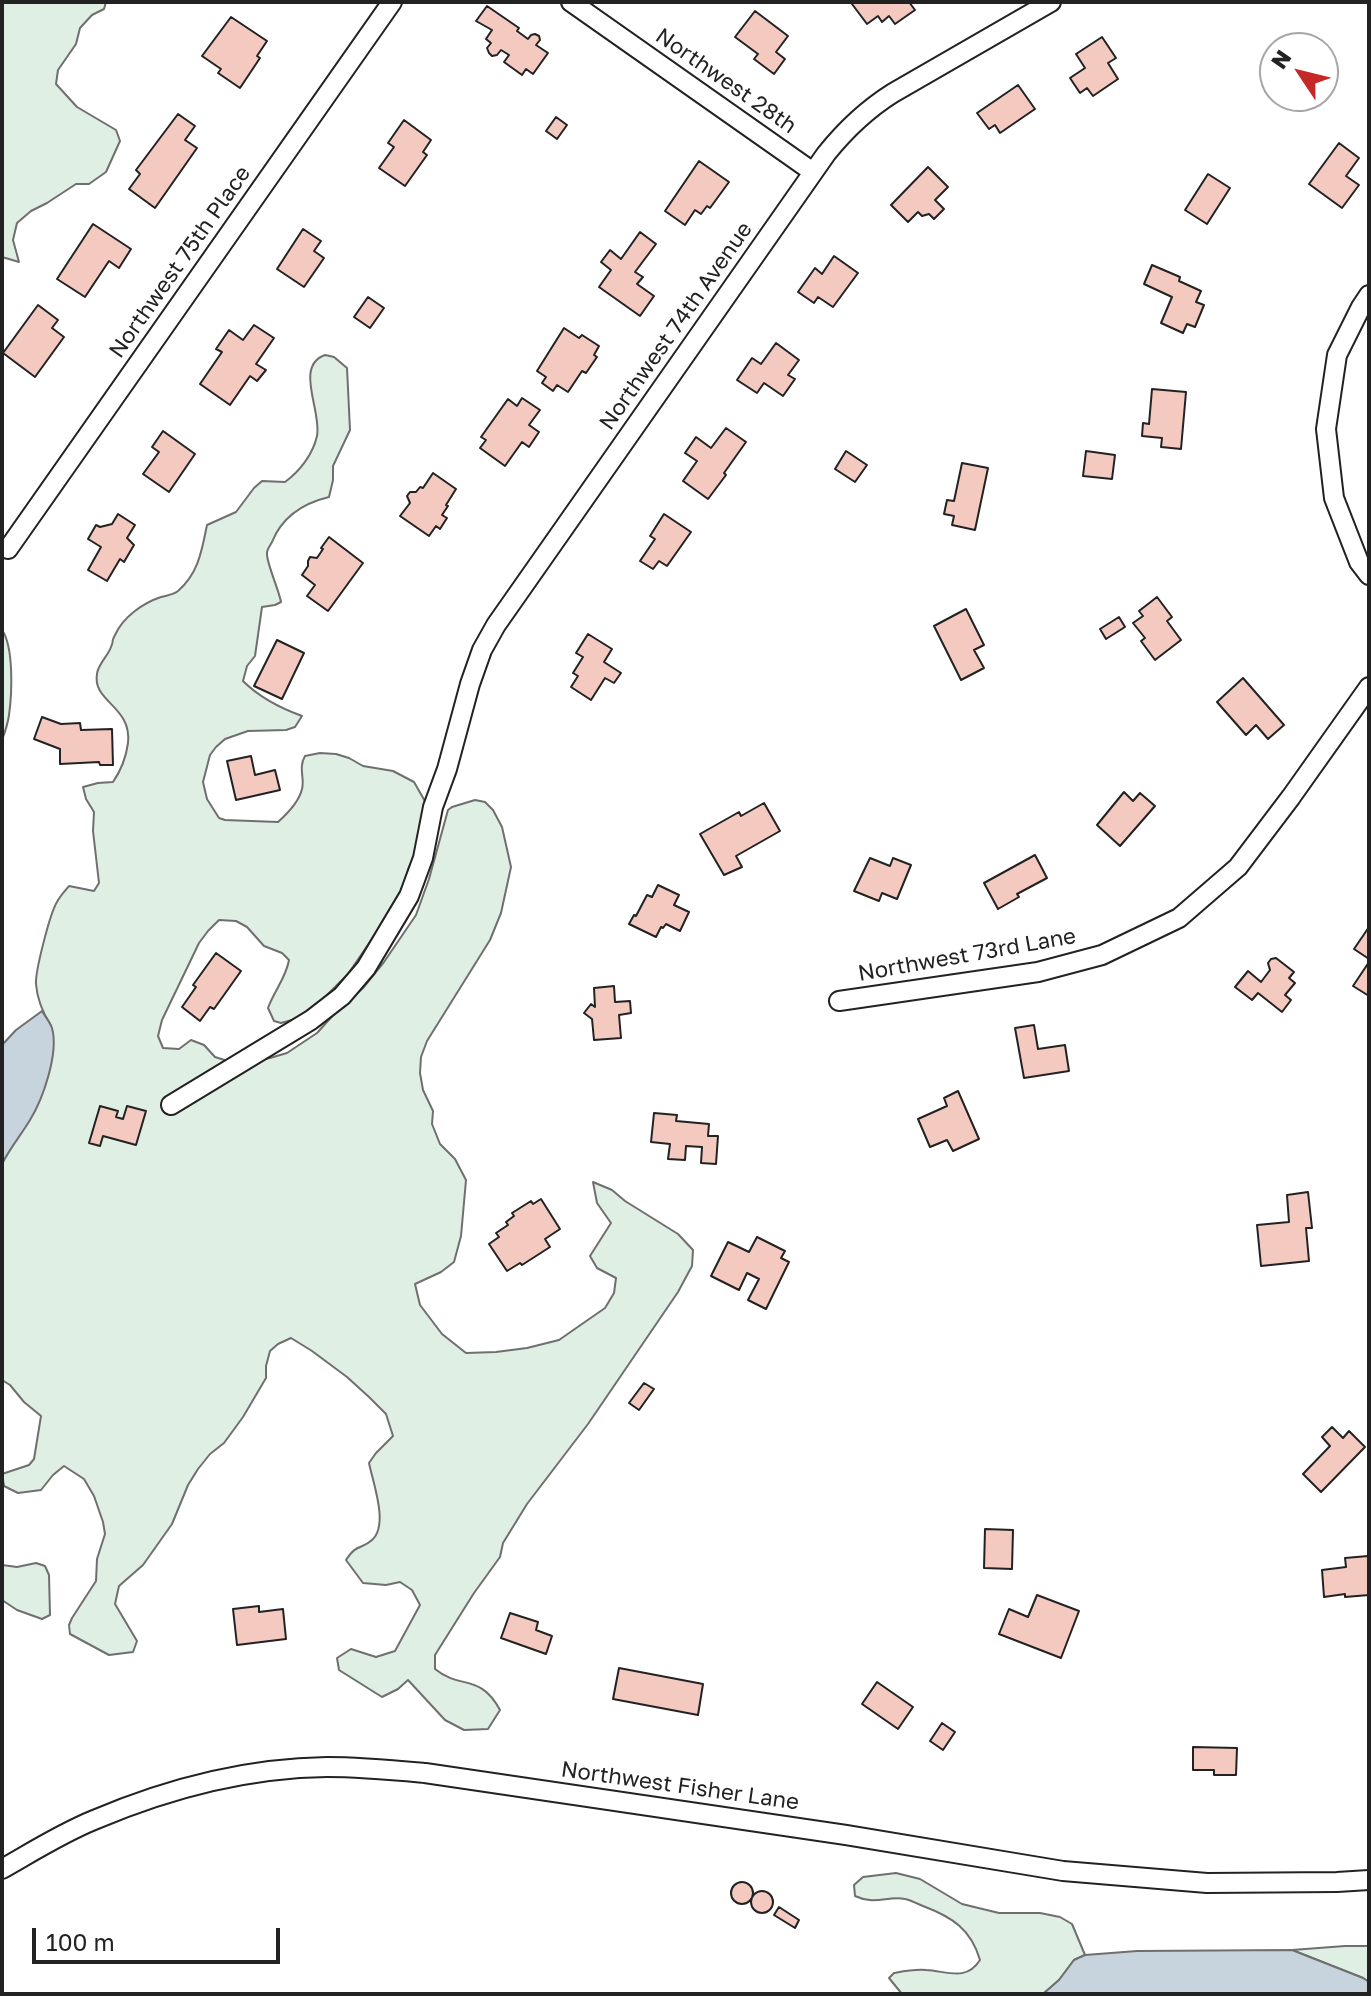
<!DOCTYPE html>
<html>
<head>
<meta charset="utf-8">
<style>
  body { margin:0 }
  #map { position:relative; width:1371px; height:1996px; overflow:hidden; background:#fff; font-family:"Golos Text",sans-serif }
  canvas { display:block }
  .frame { position:absolute; inset:0; border:4px solid #222; pointer-events:none }
  .north { position:absolute; left:1259px; top:32px; width:80px; height:80px; box-sizing:border-box; background:#fff; border:2px solid #a7a7a7; border-radius:50%; rotate:305deg; font-size:22px; font-weight:700; line-height:32px; text-align:center; color:#222 }
  .north::after { content:''; display:block; margin:auto; width:28px; height:36px; background:#c62828; clip-path:polygon(50% 0,100% 100%,50% 72%,0 100%) }
  .scale { position:absolute; left:32px; top:1928px; width:248px; height:36px; box-sizing:border-box; border:4px solid #222; border-top:0; padding-left:10px; font-size:24px; line-height:28px; white-space:nowrap; color:#222; -webkit-text-stroke:6px #fff; paint-order:stroke }
</style>
</head>
<body>
<div id="map">
<canvas width="1371" height="1996"></canvas>
<div class="frame"></div>
<div class="north">N</div>
<div class="scale">100 m</div>
</div>
<script>
const context = document.querySelector('canvas').getContext('2d');
context.lineJoin = 'round';
function fillPath(path, color) {
  context.fillStyle = color;
  context.fill(path, 'evenodd');
}
function trace(path, color, width, dash) {
  context.strokeStyle = color;
  context.lineWidth = width;
  context.lineCap = dash ? 'butt' : 'round';
  context.setLineDash(dash || []);
  context.stroke(path);
}
function label(font, color, halo, rows, align = 'center') {
  context.font = font + ' "Golos Text",sans-serif';
  context.lineWidth = 6;
  context.setLineDash([]);
  context.textBaseline = 'middle';
  context.strokeStyle = halo;
  context.fillStyle = color;
  for (const [text, x, y, turn = 0] of rows) {
    context.save();
    context.translate(x, y);
    context.rotate((+turn || 0) * Math.PI / 180);
    context.textAlign = isNaN(turn) ? turn : align;
    if (halo) context.strokeText(text, 0, 0);
    context.fillText(text, 0, 0);
    context.restore();
  }
}
const green = new Path2D(`
  M2,2H106L104,9L92,15L80,28L76,44L58,70L56,84L77,107L116,130L120,141L106,172L89,184H76L47,203L31,211L17,223L13,240L19,262L2,257Z
  M325,355L334,357L347,368L350,430L333,466V480L329,497C304,503 282,517 272,542C270,546 267,549 267,553C266,562 279,590 281,602L275,605L262,607L255,656L247,666L243,681C260,698 280,708 302,716L295,727L286,730L248,731L225,739L216,747L210,755L203,782L207,799L219,818L225,820L278,822C287,814 299,802 302,789C305,778 298,768 305,756L320,753L336,754L349,758L363,766L393,771L414,782L426,803L421,848L409,867L400,898L348,974L323,999L299,1018L281,1023L274,1021L268,1008C274,991 286,978 289,960L282,953L264,946L247,927L236,921L219,920L208,931L199,943L162,1020L158,1036L163,1048L179,1049L191,1040L204,1045L215,1057L237,1064L270,1058L287,1053L317,1033L336,1012L363,988L384,962L416,915L429,879L448,810L452,807L475,800L485,802L493,810L502,827L511,867L501,913L490,940L427,1041L421,1057L420,1073L423,1090L433,1111L432,1124L440,1144L455,1159L466,1180L461,1236L454,1262L441,1272L415,1284L420,1305L442,1334L466,1353L496,1352L527,1348L559,1340L605,1308L614,1293L616,1278L597,1268L590,1256L611,1223L597,1203L593,1182L612,1190L625,1201L678,1234L693,1250L692,1266L678,1292L588,1424L527,1504L503,1543L500,1557L474,1593L435,1655V1669C461,1690 480,1673 500,1710L488,1729L464,1730L445,1720L408,1680L398,1689L382,1697L339,1670L337,1658L351,1649L376,1657L395,1651L420,1605L412,1590L400,1582L386,1585L363,1583L346,1560C357,1543 361,1550 372,1540C389,1525 373,1483 369,1463L376,1453L393,1436L386,1414L369,1397L347,1377L312,1351L291,1338L278,1344L270,1351L266,1366V1378L243,1417L224,1443L210,1454L198,1469L188,1485L172,1524L143,1565L119,1586L115,1604L137,1641L133,1652L109,1655L70,1634L69,1625L72,1618L96,1581L97,1559L105,1534L103,1522L94,1496L84,1479L64,1466L53,1475L41,1490L18,1493L4,1486L2,1474L29,1465L34,1459L41,1416L24,1402L10,1385L2,1380V1164L51,1026C43,1013 37,999 36,984C35,972 50,913 57,902C60,896 65,891 69,886L94,891L99,883L93,831L94,812L86,799L83,787L98,783L113,782C122,769 126,758 128,743C132,706 92,702 97,674C98,664 108,656 111,647C115,637 110,645 115,635C123,617 143,603 161,597C168,595 173,595 178,591C199,573 202,549 207,525L236,512L254,488L262,481L285,482C300,471 313,454 317,436C322,411 294,366 325,355Z
  M2,630C14,647 12,694 9,715C8,723 5,732 2,740Z
  M36,1563L45,1566L49,1575L50,1615L42,1619L17,1610L2,1600V1565L17,1567Z
  M896,1873L920,1879L962,1904L999,1913H1040L1060,1917L1072,1924L1085,1955L1074,1960L1059,1980L1043,1994H902L889,1978L894,1973C905,1971 915,1969 926,1970C947,1971 966,1982 980,1960C971,1929 952,1917 923,1906C917,1904 911,1900 905,1899C888,1895 876,1906 855,1896L854,1885L863,1877Z
  M1345,1946H1369V1982L1363,1978L1292,1950Z`);
const water = new Path2D(`
  M42,1011C45,1016 50,1022 52,1028C59,1053 43,1099 30,1120C21,1135 10,1148 2,1164V1045L16,1030Z
  M1292,1950L1363,1978L1369,1982V1994H1043L1059,1980L1074,1960L1085,1955L1137,1951Z`);
const building = new Path2D(`
  M854,2H909L915,10L895,24L889,16L882,22L878,16L867,24L852,4Z
  M487,6L519,28L517,31L528,39L531,35L535,34L539,36L540,40L536,45L548,53L533,74L526,69L522,75L504,62L509,55L501,50L497,55L492,56L489,53L487,48L491,43L486,39L492,30L476,21Z
  M755,11L788,36L776,52L785,59L774,74L754,59L758,54L735,37Z
  M231,17L267,41L257,56L260,58L240,88L218,73L221,69L202,56Z
  M1102,37L1116,58L1108,63L1118,79L1093,96L1087,88L1080,93L1070,78L1085,68L1076,54Z
  M1018,85L1035,109L1000,133L995,125L989,129L977,113Z
  M178,114L195,126L185,140L197,148L155,208L129,189L140,174L136,170Z
  M556,117L567,125L557,139L546,131Z
  M404,120L431,140L423,152L427,155L405,186L379,168L394,147L388,143Z
  M1339,143L1359,158L1346,176L1359,185L1342,208L1309,184Z
  M699,161L729,182L710,208L707,206L701,214L695,210L685,225L665,211Z
  M928,167L948,187L935,200L944,209L934,219L929,214L922,216L918,212L908,222L891,205Z
  M1208,174L1230,188L1207,224L1185,210Z
  M93,224L131,249L119,268L109,261L85,297L57,279Z
  M303,229L321,241L314,251L324,258L304,287L277,269Z
  M640,232L656,244L635,272L643,277L637,284L654,296L640,316L599,287L611,270L601,262L610,250L621,259Z
  M834,256L858,273L833,307L818,297L814,303L798,292L815,268L822,274Z
  M1152,265L1180,277L1179,281L1201,291L1196,302L1204,305L1195,327L1187,324L1183,333L1161,323L1172,297L1144,284Z
  M368,297L384,308L370,328L354,317Z
  M38,305L58,320L52,328L64,337L35,377L3,353Z
  M254,325L274,338L256,364L266,370L257,381L250,376L230,405L200,384L222,352L216,349L229,330L243,340Z
  M564,328L579,338L582,335L599,346L594,355L597,357L586,373L582,371L568,392L557,385L553,391L542,383L546,377L537,371Z
  M776,343L799,360L788,375L795,379L783,396L764,383L757,393L737,380L752,358L761,364Z
  M1152,389L1186,392L1181,449L1161,447L1162,438L1142,436L1143,423L1149,424Z
  M522,398L540,410L529,425L539,432L529,447L522,442L505,466L480,448L486,440L481,437L508,399L517,406Z
  M726,428L746,442L724,473L726,475L708,499L683,481L697,461L685,453L696,437L711,448Z
  M163,431L195,454L169,492L143,474L159,452L152,447Z
  M846,451L867,465L855,482L835,469Z
  M1086,451L1115,455L1112,479L1083,476Z
  M962,463L988,468L975,530L952,525L954,516L944,514L947,500L954,501Z
  M433,473L456,489L446,505L448,506L442,515L447,518L440,529L436,526L429,536L400,516L410,503L407,496L410,492H416L420,487L423,488Z
  M118,514L135,525L127,538L134,545L124,562L120,559L107,581L88,570L101,547L88,539L96,525L100,527L112,524Z
  M664,514L691,532L667,566L659,561L653,569L640,561L655,539L650,536Z
  M329,537L363,563L328,611L307,596L315,585L302,575L308,566V561L310,557L317,558L323,549L321,548Z
  M1157,597L1172,617L1167,621L1181,640L1155,660L1141,641L1145,638L1133,623L1143,616L1139,611Z
  M966,609L984,645L974,650L984,668L961,680L934,626Z
  M1119,617L1125,627L1106,639L1100,629Z
  M588,634L612,649L604,662L621,673L614,683L605,678L591,700L571,687L578,676L573,673L583,657L576,653Z
  M277,640L304,653L282,699L254,686Z
  M1243,678L1284,725L1268,739L1256,725L1246,735L1217,702Z
  M42,717L61,724L80,723L81,730L112,729L113,765H100L99,762L60,764V749L34,739Z
  M251,756L255,775L275,770L280,790L236,800L227,761Z
  M1124,792L1133,801L1140,793L1155,806L1120,846L1097,825Z
  M764,803L780,831L736,856L742,867L724,875L700,834L739,812L741,816Z
  M1035,855L1047,878L1017,894L1019,897L998,909L984,883Z
  M870,858L890,866L893,858L911,865L897,899L882,893L879,901L854,891Z
  M658,885L679,895L674,905L689,912L680,931L666,924L663,928L661,927L656,937L629,924L634,915L636,916L647,895L652,897Z
  M1369,927V959L1354,949Z
  M216,953L241,971L214,1009L210,1007L200,1021L182,1007L196,987L193,985Z
  M1276,958L1294,972L1289,978L1295,983L1285,995L1291,1000L1282,1012L1258,993L1252,1000L1235,987L1248,971L1261,982L1270,970L1268,963L1271,959Z
  M1369,962V996L1353,986Z
  M614,986L615,1002L630,1001L631,1013L619,1015L621,1038L594,1040L592,1019L584,1013L591,1004L595,1007L594,988Z
  M1034,1025L1038,1049L1065,1045L1069,1071L1024,1078L1015,1028Z
  M958,1091L979,1139L953,1151L947,1140L930,1147L918,1119L947,1106L944,1098Z
  M100,1106L118,1111L116,1117L123,1119L127,1106L146,1111L136,1145L103,1136L100,1146L89,1143Z
  M654,1113L677,1115L676,1121L709,1124L708,1136H718L716,1164L701,1163L702,1147L686,1146L685,1160L668,1159L670,1144L651,1142Z
  M1308,1192L1312,1228H1306L1309,1261L1261,1266L1257,1225L1289,1222L1287,1195Z
  M541,1199L560,1229L545,1239L550,1247L522,1265L520,1263L507,1271L489,1244L499,1237L496,1233L508,1225L506,1222L514,1216L512,1213L531,1201L533,1204Z
  M757,1237L785,1251L781,1258L789,1262L766,1309L748,1300L759,1279L747,1273L739,1290L711,1276L728,1242L749,1252Z
  M644,1383L654,1389L639,1410L629,1403Z
  M1332,1427L1343,1438L1349,1431L1365,1447L1321,1492L1303,1474L1330,1446L1322,1437Z
  M985,1529L1013,1530L1012,1569L984,1568Z
  M1368,1556L1369,1595L1345,1597V1594L1324,1597L1322,1570L1346,1567L1345,1558Z
  M1037,1595L1079,1611L1061,1658L999,1634L1009,1609L1028,1617Z
  M259,1606V1612L283,1609L286,1639L237,1645L233,1609Z
  M510,1613L538,1622L536,1630L552,1636L546,1654L501,1638Z
  M619,1668L703,1684L698,1715L613,1699Z
  M877,1682L913,1707L898,1729L862,1704Z
  M942,1723L955,1732L943,1750L930,1741Z
  M1193,1747L1237,1748L1236,1775H1214V1770H1193Z
  M731 1893a11 11 0 1 1 22 0a11 11 0 1 1-22 0Z
  M751 1902a11 11 0 1 1 22 0a11 11 0 1 1-22 0Z
  M779,1907L799,1920L795,1928L774,1915Z`);
const minor = new Path2D(`
  M571,2L813,172
  M1369,295L1361,307L1337,355L1326,429L1334,498L1359,562L1369,575
  M8,549L392,2
  M839,1001L1038,972L1102,955L1179,918L1238,867L1291,797L1369,687
  M171,1105L311,1020L342,996L366,968L409,896L423,858L433,807L447,769L470,684L482,650L496,625L826,154C846,129 866,110 893,93L1051,2
  M2,1869C32,1852 62,1833 94,1820C167,1789 248,1768 327,1767C360,1767 392,1770 425,1773L846,1835L1063,1871L1207,1883L1337,1882L1369,1880`);
const streetNames = [
  ["Northwest 28th",726,81,35],
  ["Northwest 75th Place",180,262,-55],
  ["Northwest 74th Avenue",676,326,-55],
  ["Northwest 73rd Lane",967,955,-10],
  ["Northwest Fisher Lane",680,1786,8]
];
fillPath(green, '#e0efe3');
trace(green, '#6f6f6f', 2);
fillPath(water, '#c7d3dd');
trace(water, '#6f6f6f', 2);
fillPath(building, '#f3c9c0');
trace(building, '#222', 2);
trace(minor, '#222', 22);
trace(minor, '#fff', 18);
label('22px', '#222', '#fff', streetNames);
</script>
</body>
</html>
